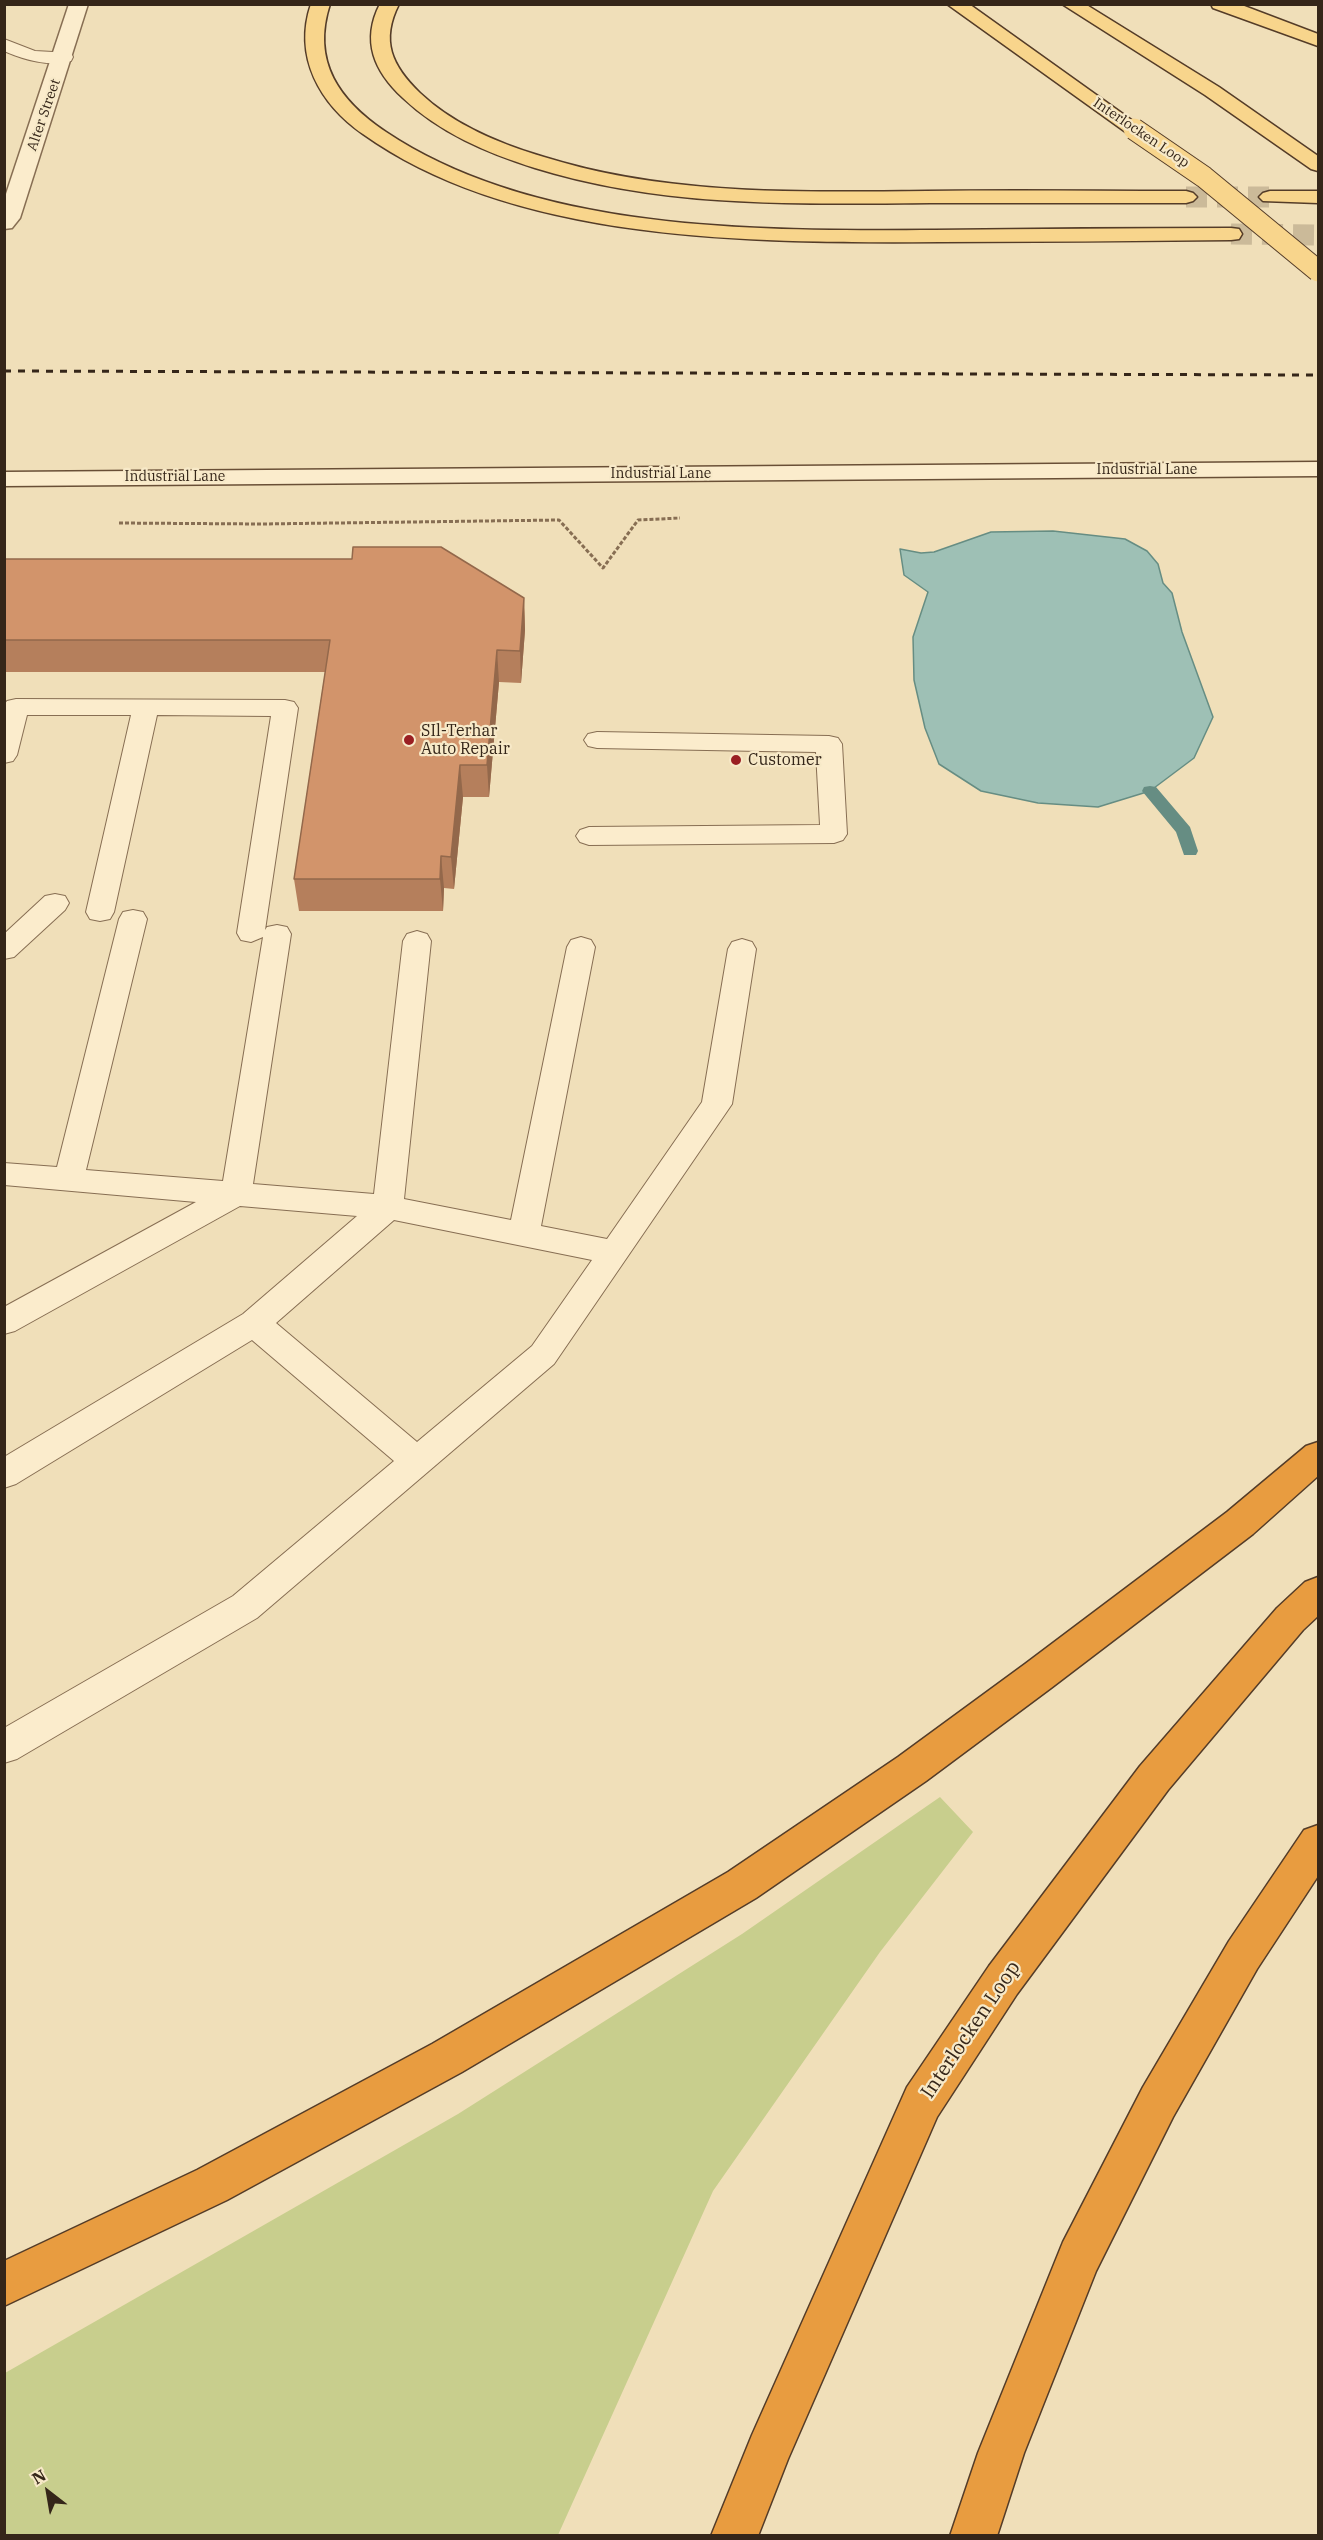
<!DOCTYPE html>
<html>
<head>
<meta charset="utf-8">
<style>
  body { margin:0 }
  #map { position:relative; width:1323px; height:2540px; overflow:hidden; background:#f0dfb9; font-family:"IBM Plex Serif",serif }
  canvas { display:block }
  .frame { position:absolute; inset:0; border:6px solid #352619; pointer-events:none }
  .north { position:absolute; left:18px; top:2462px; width:60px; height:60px; -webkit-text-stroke:4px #f7e9c8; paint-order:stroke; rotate:329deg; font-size:16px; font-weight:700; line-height:24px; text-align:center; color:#352619 }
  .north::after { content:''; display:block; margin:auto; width:21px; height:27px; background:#352619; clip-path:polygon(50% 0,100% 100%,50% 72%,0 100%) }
</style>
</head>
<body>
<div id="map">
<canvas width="1323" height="2540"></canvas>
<div class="frame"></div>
<div class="north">N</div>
</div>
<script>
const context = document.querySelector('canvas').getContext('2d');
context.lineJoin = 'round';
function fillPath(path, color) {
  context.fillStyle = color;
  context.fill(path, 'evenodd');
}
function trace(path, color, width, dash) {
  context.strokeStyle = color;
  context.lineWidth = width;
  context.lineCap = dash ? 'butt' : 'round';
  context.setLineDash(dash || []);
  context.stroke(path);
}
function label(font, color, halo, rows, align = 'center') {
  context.font = font + ' "IBM Plex Serif",serif';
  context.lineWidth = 4.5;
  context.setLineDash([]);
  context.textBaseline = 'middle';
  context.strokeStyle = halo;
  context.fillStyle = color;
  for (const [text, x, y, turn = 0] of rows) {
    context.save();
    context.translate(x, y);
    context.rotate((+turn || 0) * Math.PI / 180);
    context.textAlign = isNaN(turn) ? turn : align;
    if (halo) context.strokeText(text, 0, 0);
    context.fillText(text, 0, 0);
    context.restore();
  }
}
const green = new Path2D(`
  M940,1797L973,1832L880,1952L713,2191L558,2535H5V2373L458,2114L742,1934Z`);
const water = new Path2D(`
  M1053,531L1125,539L1147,551L1158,564L1163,583L1172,593L1182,632L1213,717L1194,758L1150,791L1098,807L1038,803L981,791L939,764L925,728L914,680L913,637L928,592L904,575L900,549L921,553L934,552L991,532Z`);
const stream = new Path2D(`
  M1150,786L1156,787L1190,827L1198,851L1196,855H1184L1176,832L1142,791L1144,787Z`);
const primaryTunnel = new Path2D(`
  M1186,197H1270
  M1231,234L1318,235`);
const path = new Path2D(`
  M119,523L262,524L559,520L603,568L638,520L680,518`);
const lane = new Path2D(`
  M4,39L35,51L71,53L73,57L71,61C48,67 25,60 4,51Z
  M16,699L285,700L294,702L298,708L265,930L267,927L277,925L287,927L291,934L253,1184L374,1194L403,941L407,934L417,931L427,934L431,941L404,1199L511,1220L567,947L571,940L581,937L591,940L595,947L541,1226L607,1239L702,1102L728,949L732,942L742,939L752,942L756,949L732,1104L554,1364L257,1618L17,1759L4,1763V1728L233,1596L394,1461L252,1340L16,1484L4,1488V1457L243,1314L357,1216L240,1206L15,1331L4,1334V1307L196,1202L4,1185V1163L57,1167L119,919L123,912L133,910L143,912L147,919L86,1170L223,1181L263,937L251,942L241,940L237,933L271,716L157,715L114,912L110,919L100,921L90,919L86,912L131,715H27L17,755L13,761L4,763V705L7,701ZM394,1220L592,1260L532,1346L417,1442L276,1323Z
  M597,732L829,736L838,738L842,744L847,834L843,840L834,843L589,845L580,842L576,836L580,830L589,827L820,825L816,752L597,748L588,746L584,740L588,734Z
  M55,894L65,896L69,903L65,910L14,957L4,959V934L45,896Z`);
const street = new Path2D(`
  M69,4H88L20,218L12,228L4,229V200Z`);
const secondary = new Path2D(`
  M1318,462V476L4,486V472Z`);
const primary = new Path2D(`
  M311,4H330C311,62 340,101 386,132C537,233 760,231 935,230C1034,229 1132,228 1231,228L1239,229L1242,234L1239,239L1231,240C1134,241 1036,242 939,242C756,243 517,244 363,134C320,104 293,57 311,4Z
  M380,4H399C380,41 392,66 420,93C454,125 500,144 544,157C669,196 798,192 927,191C1013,190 1100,191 1186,191L1193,193L1197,197L1193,201L1186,203C1101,203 1015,203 930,203C796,204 664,208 535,168C487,153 440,133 403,98C374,71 361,41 380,4Z
  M947,4H969L1144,129L1141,133H1127Z
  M1062,4H1085L1219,87L1318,156V171L1311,169L1205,95Z
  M1211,4H1239L1318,34V46L1213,8Z
  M1270,191H1318V203L1263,201L1259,197L1263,193Z`);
const highway = new Path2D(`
  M1318,1442V1476L1253,1534L1051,1688L926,1781L756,1898L462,2072L227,2200L4,2306V2261L197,2170L432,2044L728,1872L898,1757L1025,1664L1227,1512L1306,1446Z
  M1318,1577V1616L1303,1630L1168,1790L1017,1994L937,2117L788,2459L758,2536H711L752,2435L907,2087L989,1966L1140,1766L1277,1608L1305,1582Z
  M1318,1825V1876L1257,1969L1173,2117L1096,2271L1024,2453L997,2536H950L978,2453L1063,2242L1143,2087L1229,1941L1304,1830Z`);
const rail = new Path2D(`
  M4,371L1318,375`);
const primaryBridge = new Path2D(`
  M1134,129L1204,177L1318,271`);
const wall = new Path2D(`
  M4,559L524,598L525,630L521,683L499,682L489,797H463L454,889L444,888L443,911H299L294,879L325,672H4Z`);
const shadedWall = new Path2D(`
  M524,598L525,630L521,683L520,651Z
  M497,650L499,682L489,797L487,765Z
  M460,765L463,797L454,889L451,857Z
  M441,856L444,888L443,911L440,879Z`);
const building = new Path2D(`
  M353,547H441L524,598L520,651L497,650L487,765H460L451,857L441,856L440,879H294L330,640H4V559H352Z`);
const markers = [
  [409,740,6,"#9a1f22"],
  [736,760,6,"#9a1f22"]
];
const farStreetnames = [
  ["Alter Street",44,115,-71],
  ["Interlocken Loop",1141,133,34],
  ["Industrial Lane",1147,470],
  ["Industrial Lane",661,474],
  ["Industrial Lane",175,477]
];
const poiNames = [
  ["SIl-Terhar",421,731],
  ["Auto Repair",421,749],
  ["Customer",748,760]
];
const nearStreetnames = [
  ["Interlocken Loop",971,2030,-56]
];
fillPath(green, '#c8ce8d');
fillPath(water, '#9ec0b5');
trace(water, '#668d83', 1.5);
fillPath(stream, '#668d83');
trace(primaryTunnel, '#cbba99', 21, [21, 10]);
trace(lane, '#876e53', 2);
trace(street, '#876e53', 3);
trace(secondary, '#694f36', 3);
trace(primary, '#543c28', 3);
trace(highway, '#543c28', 3);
trace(path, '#876e53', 3, [4, 2]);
fillPath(lane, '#fbeccc');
fillPath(street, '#fbeccc');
fillPath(secondary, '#fbeccc');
fillPath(primary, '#f8d58c');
fillPath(highway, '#e89c40');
trace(rail, '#352619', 3, [7, 7]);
trace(primaryBridge, '#543c28', 23, []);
trace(primaryBridge, '#f8d58c', 21);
fillPath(wall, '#b57f5c');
fillPath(shadedWall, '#93684b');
fillPath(building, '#d2946b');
trace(building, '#93684b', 1.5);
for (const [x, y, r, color] of markers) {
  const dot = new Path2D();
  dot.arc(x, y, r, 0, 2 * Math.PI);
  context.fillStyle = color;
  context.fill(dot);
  trace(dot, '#f7e9c8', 2);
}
label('14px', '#352619', '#f7e9c8', farStreetnames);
label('16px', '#352619', '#f7e9c8', poiNames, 'left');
label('20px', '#352619', '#f7e9c8', nearStreetnames);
</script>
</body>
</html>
